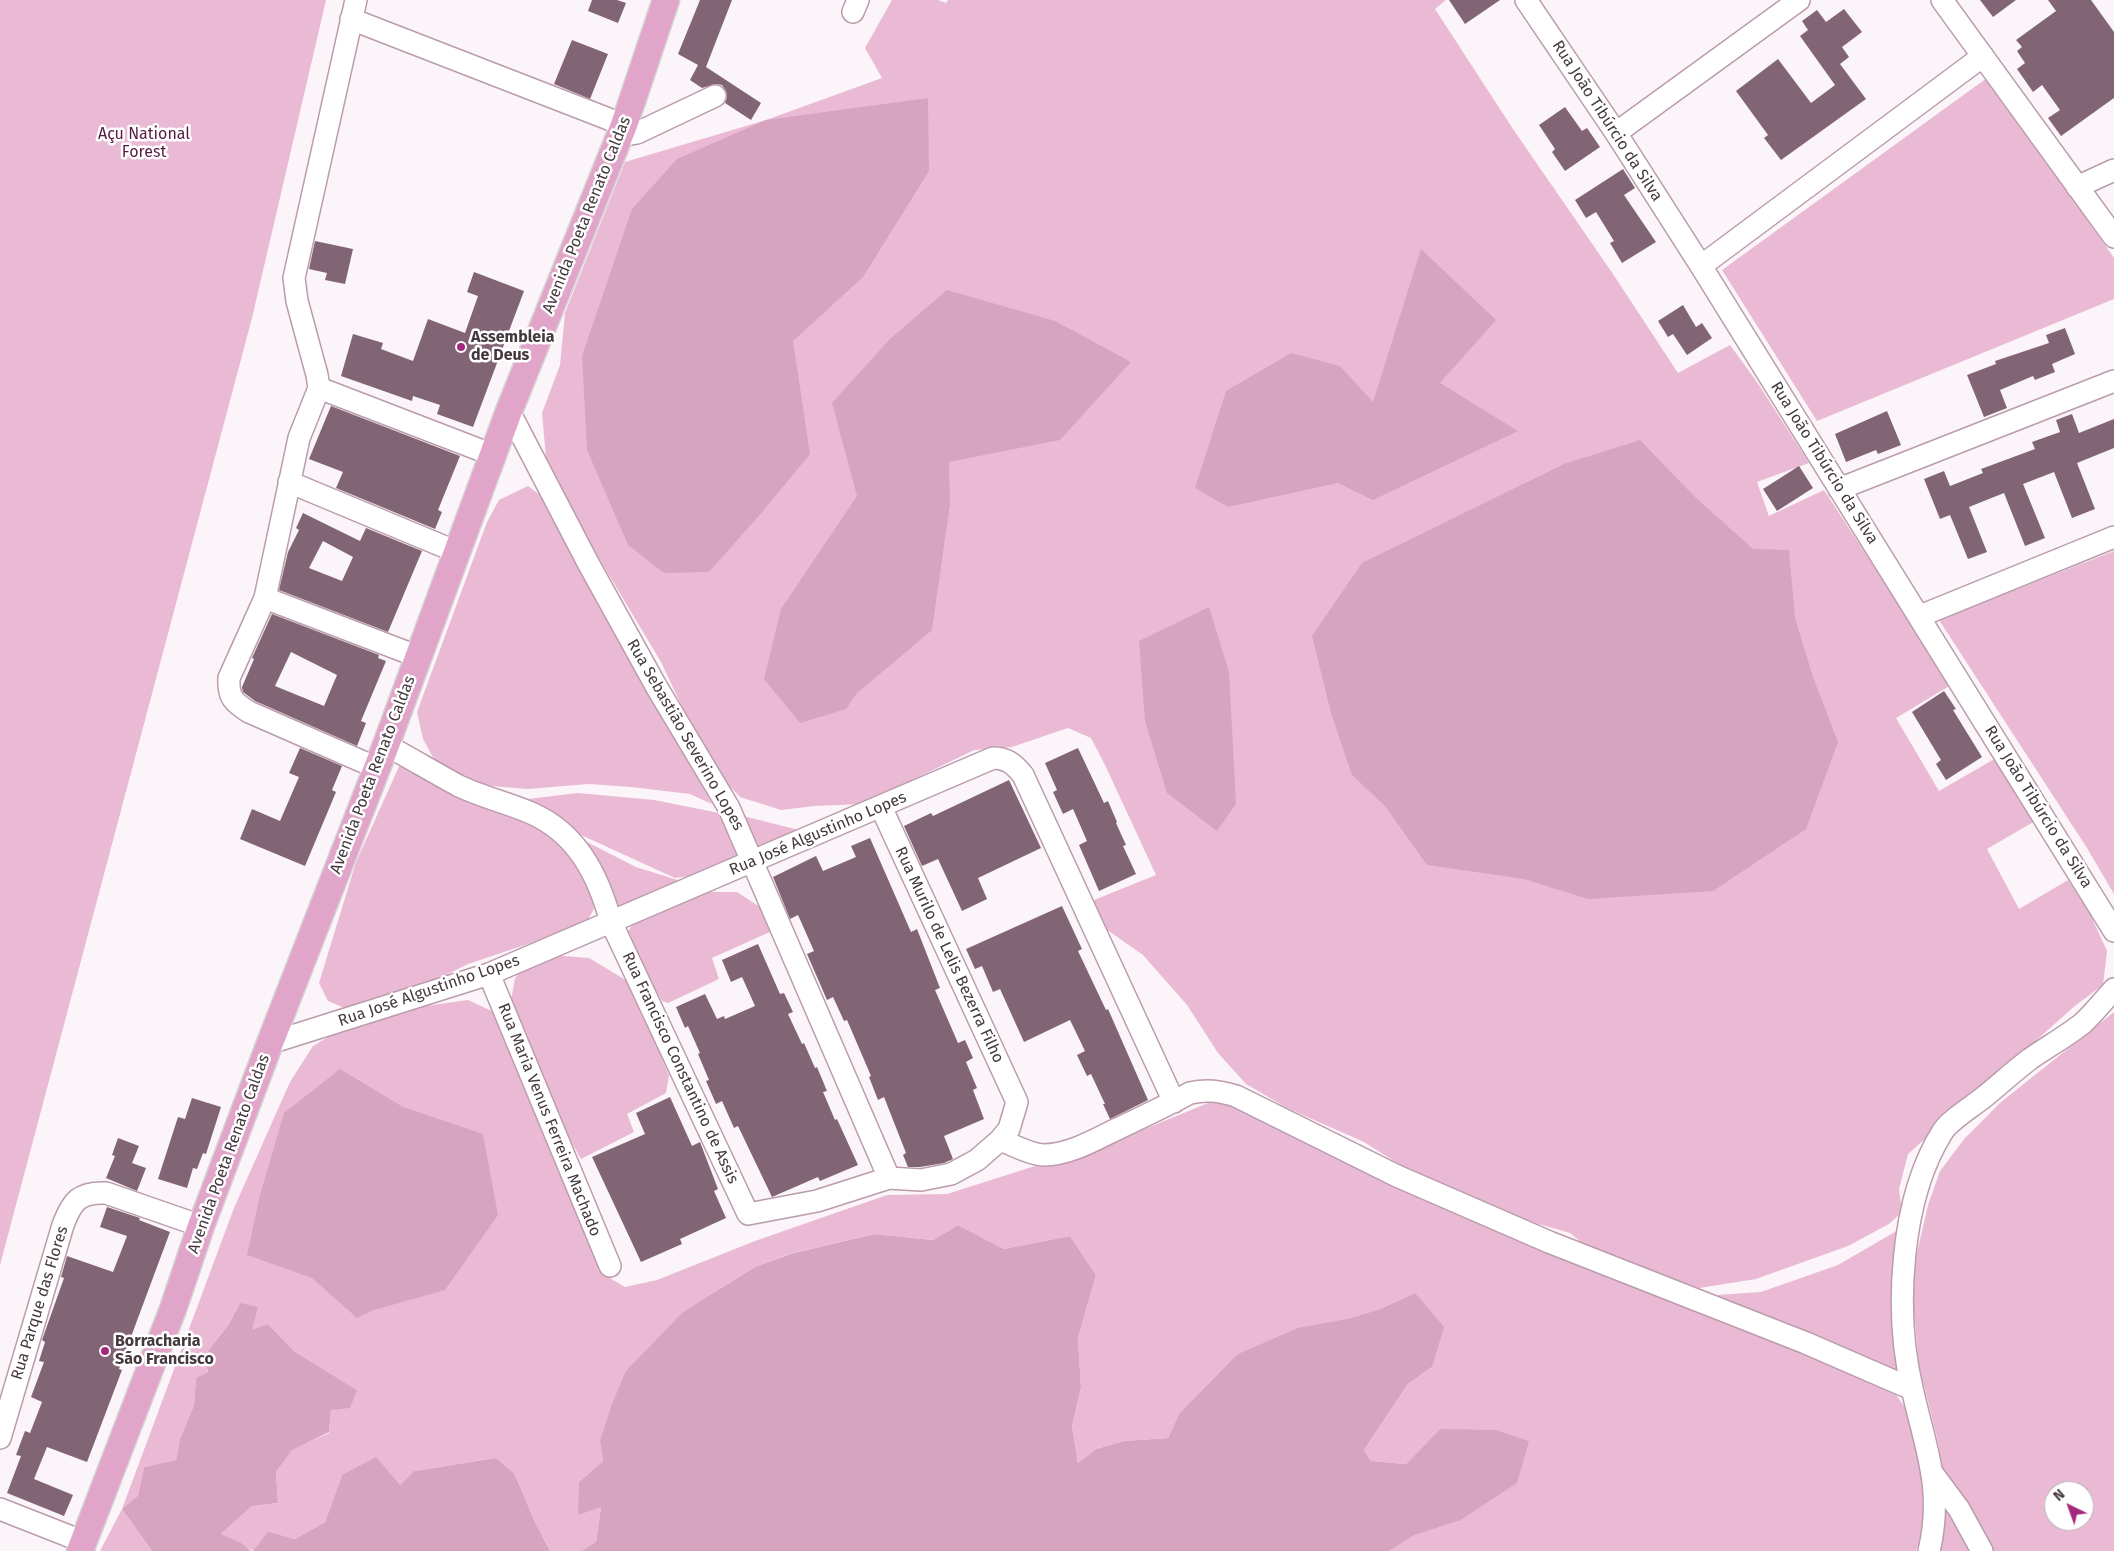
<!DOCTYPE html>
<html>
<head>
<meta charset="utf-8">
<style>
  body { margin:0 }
  #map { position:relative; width:2114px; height:1551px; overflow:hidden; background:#fbf4f8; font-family:"Fira Sans",sans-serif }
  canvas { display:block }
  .north { position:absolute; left:2044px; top:1481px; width:50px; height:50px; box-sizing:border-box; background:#fff; border:1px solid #b5b0b3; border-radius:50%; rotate:318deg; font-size:14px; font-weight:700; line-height:20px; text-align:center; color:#453940 }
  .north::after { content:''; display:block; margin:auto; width:18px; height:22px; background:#a4287c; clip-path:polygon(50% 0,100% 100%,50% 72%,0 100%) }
</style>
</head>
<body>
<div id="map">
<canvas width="2114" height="1551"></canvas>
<div class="north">N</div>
</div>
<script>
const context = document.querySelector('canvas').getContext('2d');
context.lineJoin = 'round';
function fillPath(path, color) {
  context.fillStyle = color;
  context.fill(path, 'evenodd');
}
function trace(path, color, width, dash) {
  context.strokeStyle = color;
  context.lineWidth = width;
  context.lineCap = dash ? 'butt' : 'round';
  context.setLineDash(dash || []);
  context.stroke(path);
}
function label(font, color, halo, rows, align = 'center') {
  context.font = font + ' "Fira Sans",sans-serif';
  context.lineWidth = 5;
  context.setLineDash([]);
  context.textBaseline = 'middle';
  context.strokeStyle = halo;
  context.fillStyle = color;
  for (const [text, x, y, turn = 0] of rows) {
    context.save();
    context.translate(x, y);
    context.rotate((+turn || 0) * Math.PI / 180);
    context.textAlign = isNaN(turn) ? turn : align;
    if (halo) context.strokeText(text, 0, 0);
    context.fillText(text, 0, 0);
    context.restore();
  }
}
const green = new Path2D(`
  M0,0H326L252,318L0,1265Z
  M892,0H938L946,3L948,0H1446L1435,9L1513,129L1613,274L1678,373L1730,345L1757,382L1809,463L1757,482L1769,516L1824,490L1951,685L1896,718L1939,791L1996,758L2035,821L1987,849L2019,909L2068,880L2090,914L2107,951L2103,985L2076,1005L1908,1154L1899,1189L1902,1212L1889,1224L1848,1246L1756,1279L1699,1288L1614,1258L1581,1242L1570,1233L1487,1209L1402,1166L1364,1142L1287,1108L1246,1084L1218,1053L1187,1005L1143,955L1103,927L1094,900L1156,875L1105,765L1091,738L1068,728L1012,747L974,750L863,804L814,806L781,810L740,797L710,766L661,662L591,545L546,458L542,413L560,365L565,313L625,162L766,120L882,78L865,48Z
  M1987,78L2114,258V299L1817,421L1722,270Z
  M528,486L540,495L551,510L712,804L690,794L631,787L589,784L528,789L490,786L461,777L435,761L423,739L417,712L487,522L499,500Z
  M2114,551V894L2087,848L1939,620Z
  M401,762L556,833L592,887L594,909L585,925L468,964L428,984L349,1010L328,1001L319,983L356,862Z
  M578,793L654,800L724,814L742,851L715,873L675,878L581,835L528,799Z
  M739,815L807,832L759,852Z
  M581,839L636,867L684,882L619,915Z
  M703,892H737L763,909L772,931L712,958L719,979L668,1003L662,1001C648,978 636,956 628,931L637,918Z
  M552,955L589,958L629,982L669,1075L666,1093L627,1114L634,1132L581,1159L558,1118L511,1000L515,978L530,962Z
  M468,1000L494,1012L507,1034L603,1274L625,1287L657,1280L755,1241L887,1195L947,1194L1035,1166L1069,1160L1213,1101L1241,1110L1736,1323L1896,1395L1907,1410L1922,1474L1925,1525L1916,1551H1389L1415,1535L1459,1521L1440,1429L1406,1464L1371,1461L1364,1450L1408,1384L1432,1367L1415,1293L1380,1309L1347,1319L1179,1414L1168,1438L1124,1441L1096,1449L1078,1463L1072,1426L1081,1388L1078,1338L1096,1275L1070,1236L1004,1249L958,1225L933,1240L874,1234L789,1254L755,1267L684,1311L600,1441L603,1461L579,1482L601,1507L596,1542L581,1551H550L535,1522L514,1473L496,1458L414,1471L400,1485L342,1475L325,1522L295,1539L268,1533L253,1551L221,1534L252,1506L278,1503L276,1472L292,1449L329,1433L331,1410L357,1390L294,1351L268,1324L252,1331L240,1303L229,1324L204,1356L208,1373L196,1379L194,1405L180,1439L176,1460L144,1467L138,1497L122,1509L152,1551H100L122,1509L234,1208L290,1082L313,1046L340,1030L418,1007Z
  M2114,1012V1551H1939L1944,1513L1947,1502L1938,1442L1919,1366L1911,1279L1928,1205L1940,1171L1965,1138L2001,1102ZM2054,1491H2084V1521H2054Z
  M1900,1229L1905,1379L1827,1341L1716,1295L1761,1292L1838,1265Z`);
const forest = new Path2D(`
  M928,98L929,171L863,277L793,341L810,454L763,511L709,572L664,573L628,545L587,450L582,356L632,209L677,159L766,120Z
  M1421,249L1496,320L1440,383L1518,431L1373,500L1338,483L1228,507L1195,488L1226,391L1291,353L1340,366L1373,402Z
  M947,290L1055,321L1131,362L1060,440L949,462L950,504L932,630L857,693L846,709L800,723L764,679L781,609L857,496L832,403L890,339Z
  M1640,440L1694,496L1753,549L1789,550L1795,618L1813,677L1838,742L1806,829L1713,891L1588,899L1524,879L1427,865L1385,806L1352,775L1331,713L1312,636L1362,563L1564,464Z
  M1209,607L1229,672L1236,804L1217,831L1167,793L1145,721L1139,641Z
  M340,1069L403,1107L483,1134L498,1215L445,1290L374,1310L357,1318L312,1278L247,1255L260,1195L284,1113Z
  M958,1225L1004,1249L1070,1236L1096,1275L1078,1338L1081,1388L1072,1426L1078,1463L1096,1449L1124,1441L1168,1438L1179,1414L1238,1354L1298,1328L1347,1319L1380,1309L1415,1293L1444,1327L1432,1367L1408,1384L1364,1450L1371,1461L1406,1464L1440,1429L1496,1430L1529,1441L1517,1483L1459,1521L1415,1535L1389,1551H581L596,1542L601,1507L578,1515L579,1482L603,1461L600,1441L612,1404L626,1371L684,1311L755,1267L790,1254L874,1234L933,1240Z
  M240,1303L258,1307L252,1330L268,1324L294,1351L357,1390L350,1408L331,1410L329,1432L292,1450L276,1472L278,1503L252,1506L221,1534L241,1543L251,1551H152L122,1509L138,1496L144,1467L176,1460L180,1439L194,1405L196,1378L208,1372L204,1356L229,1324Z
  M376,1457L400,1485L414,1471L496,1458L514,1473L535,1522L550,1551H253L268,1532L295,1539L325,1522L342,1475Z`);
const building = new Path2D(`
  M592,0H617L626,3L618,23L588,11Z
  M700,0H732L706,67L761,103L751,120L725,103L727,97L726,91L722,85L716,84L702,88L690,80L698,65L678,54Z
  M1449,0H1500L1465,24Z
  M1980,0H2016L1993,17Z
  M2048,0H2091L2114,32V98L2061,136L2048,118L2060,110L2042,85L2033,92L2017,69L2025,63L2017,51L2022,47L2016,40L2056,11Z
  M1844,9L1862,32L1842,47L1849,57L1840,64L1866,99L1781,160L1764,138L1768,135L1736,91L1778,59L1811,103L1835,85L1800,36L1808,30L1802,21L1817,10L1826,22Z
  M572,40L608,54L590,99L554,84Z
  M1565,107L1582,131L1587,128L1600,147L1565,171L1552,152L1555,149L1539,125Z
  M1623,169L1635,188L1624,195L1656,242L1622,263L1610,243L1614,241L1596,212L1586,218L1575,200Z
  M315,241L353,249L345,284L325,280L327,273L309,269Z
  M474,272L524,291L473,427L437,414L440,405L413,396L412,401L341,376L353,334L383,343L381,349L413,361L428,319L465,333L478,296L467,292Z
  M1683,305L1696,327L1702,323L1712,338L1687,355L1673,334L1668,337L1658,321Z
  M2065,328L2075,354L2052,364L2055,372L2035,380L2033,376L2000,390L2007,408L1984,417L1967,375L1996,364L1995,361L2049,343L2046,335Z
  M331,406L460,456L438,510L442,512L435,529L336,488L343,472L309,459Z
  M1887,411L1901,445L1878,454L1876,450L1846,462L1835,434Z
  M2072,414L2079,433L2114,419V448L2077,463L2095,509L2072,518L2054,472L2023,484L2045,538L2025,546L2004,493L1969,507L1987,552L1968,559L1950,515L1940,519L1924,479L1944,471L1950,486L1983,473L1981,469L2035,449L2032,442L2060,432L2056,420Z
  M1799,466L1813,488L1777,511L1763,489Z
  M303,513L360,541L366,528L422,551L388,632L279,590L288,552L299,530L296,528ZM323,541L353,557L342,581L309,568Z
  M272,614L379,655L378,658L386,661L361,721L366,723L357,746L255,701L243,692L242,687L254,659L252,658ZM291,652L337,675L324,706L275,686Z
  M1944,691L1956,709L1953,710L1982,757L1946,780L1936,764L1941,760L1912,712Z
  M300,748L342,766L332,790L336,792L305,866L240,839L252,809L280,821L299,777L289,773Z
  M1078,748L1104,803L1108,801L1117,822L1116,823L1126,845L1123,846L1136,874L1099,891L1079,845L1087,841L1073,809L1063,814L1053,792L1057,790L1045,763Z
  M1009,780L1041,848L978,878L987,899L962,911L938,859L922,866L904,826L931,813L933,816Z
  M870,838L911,932L917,929L940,988L935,990L958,1043L965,1040L973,1058L966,1062L977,1088L973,1090L984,1119L944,1136L953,1159L944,1163L920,1167H908L903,1155L906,1153L884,1097L878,1100L869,1077L871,1076L847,1020L844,1021L833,997L827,1000L807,954L814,951L798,915L790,919L773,877L816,856L823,871L856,857L851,846Z
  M1062,906L1082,949L1078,951L1106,1010L1108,1009L1148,1100L1110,1119L1103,1104H1105L1091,1074L1087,1076L1077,1055L1085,1051L1070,1020L1024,1042L1000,989L993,992L982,966L975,969L966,949Z
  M758,944L780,994L784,993L793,1012L788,1014L802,1044L804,1043L815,1068L817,1067L827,1091L823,1092L835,1120L837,1119L858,1165L820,1181L818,1177L772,1197L738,1126L734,1128L722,1101L716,1104L706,1081L709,1080L698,1054L700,1053L688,1026L685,1028L676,1007L705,994L717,1019L724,1016L725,1019L755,1006L742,977L731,982L722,960Z
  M670,1097L692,1146L700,1142L718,1189L714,1191L726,1218L680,1239L682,1244L641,1262L592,1157L645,1134L636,1113Z
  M192,1098L221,1107L206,1154L203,1153L197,1169L193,1168L187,1188L158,1179L178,1117L185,1119Z
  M118,1138L139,1146L132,1163L146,1168L137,1191L106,1178L115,1156L112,1155Z
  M107,1207L140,1218L139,1220L170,1232L119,1369L122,1370L87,1462L47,1447L34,1479L73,1495L64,1516L7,1493L21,1456L16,1455L25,1431L30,1433L42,1402L31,1397L44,1362L39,1361L45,1342L42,1340L64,1278L61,1277L67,1256L113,1272L127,1236L100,1227Z`);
const minor = new Path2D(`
  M356,0L294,278L297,301L317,375L319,388L299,438L265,598L229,678C228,697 233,702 249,712L377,768
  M1526,0L1616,133L1701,266L2114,931
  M1942,0L2114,237
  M853,12L858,0
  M351,19L624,125
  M1616,133L1799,0
  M620,136L637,133L715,96
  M2077,187L2114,170
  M1701,266L1983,56
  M319,388L493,455
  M509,411L587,561L656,686L729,808L889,1178
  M289,482L457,552
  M1839,489L2114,381
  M265,598L419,657
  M1920,616L2114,537
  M386,745C410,758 435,773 459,786C482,797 508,803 531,813C577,833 598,875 611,922L748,1214L817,1201L889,1178L921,1180L951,1174L977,1160L1000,1140L1009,1129L1017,1102L881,807
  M489,974L610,1266
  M270,1043L489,974L993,758C1007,758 1014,764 1023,775L1174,1102
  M1000,1140C1014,1145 1028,1154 1043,1155C1068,1155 1093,1141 1115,1130C1140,1118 1166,1106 1190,1093C1207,1089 1219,1091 1236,1096L1397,1176L1549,1242L1806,1343L1912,1389
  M0,1438L63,1225C72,1201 79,1192 106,1193L201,1226
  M1933,1474L1959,1509L1982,1551
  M0,1509L84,1542
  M1929,1551C1944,1489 1925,1447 1912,1388C1894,1312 1900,1198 1943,1131C1950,1120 1973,1106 1984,1097C1999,1085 2014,1071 2030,1059C2047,1047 2067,1036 2083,1023C2094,1013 2104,1000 2114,989`);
const major = new Path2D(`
  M80,1551L173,1309L201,1226L270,1043L386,745L509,411L624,125L666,0`);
const markers = [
  [461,347,5,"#a4287c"],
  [105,1351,5,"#a4287c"]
];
const streetNames = [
  ["Rua João Tibúrcio da Silva",1607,121,57],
  ["Avenida Poeta Renato Caldas",587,215,-68],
  ["Rua João Tibúrcio da Silva",1824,463,58],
  ["Rua Sebastião Severino Lopes",685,735,60],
  ["Avenida Poeta Renato Caldas",373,775,-69],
  ["Rua João Tibúrcio da Silva",2038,807,58],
  ["Rua José Algustinho Lopes",818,834,-23],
  ["Rua Murilo de Lelis Bezerra Filho",949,955,65],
  ["Rua José Algustinho Lopes",429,991,-19],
  ["Rua Francisco Constantino de Assis",680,1068,65],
  ["Rua Maria Venus Ferreira Machado",549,1120,68],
  ["Avenida Poeta Renato Caldas",229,1154,-70],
  ["Rua Parque das Flores",40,1303,-73]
];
const parkNames = [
  ["Açu National",144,135],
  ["Forest",144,153]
];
const poiNames = [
  ["Assembleia",471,338],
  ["de Deus",471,356],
  ["Borracharia",115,1342],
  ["São Francisco",115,1360]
];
fillPath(green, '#eabad5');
fillPath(forest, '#d7a4c0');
fillPath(building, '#816575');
trace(minor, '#ba9cac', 24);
trace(major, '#d6d3d5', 29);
trace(minor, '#fff', 21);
trace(major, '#e1a5ca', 26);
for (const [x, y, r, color] of markers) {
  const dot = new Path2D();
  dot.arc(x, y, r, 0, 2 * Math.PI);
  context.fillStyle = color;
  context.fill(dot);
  trace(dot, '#fff', 2);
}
label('16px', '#453940', '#fff', streetNames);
label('16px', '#561b41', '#fff', parkNames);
label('bold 16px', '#453940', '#fff', poiNames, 'left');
</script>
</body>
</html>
